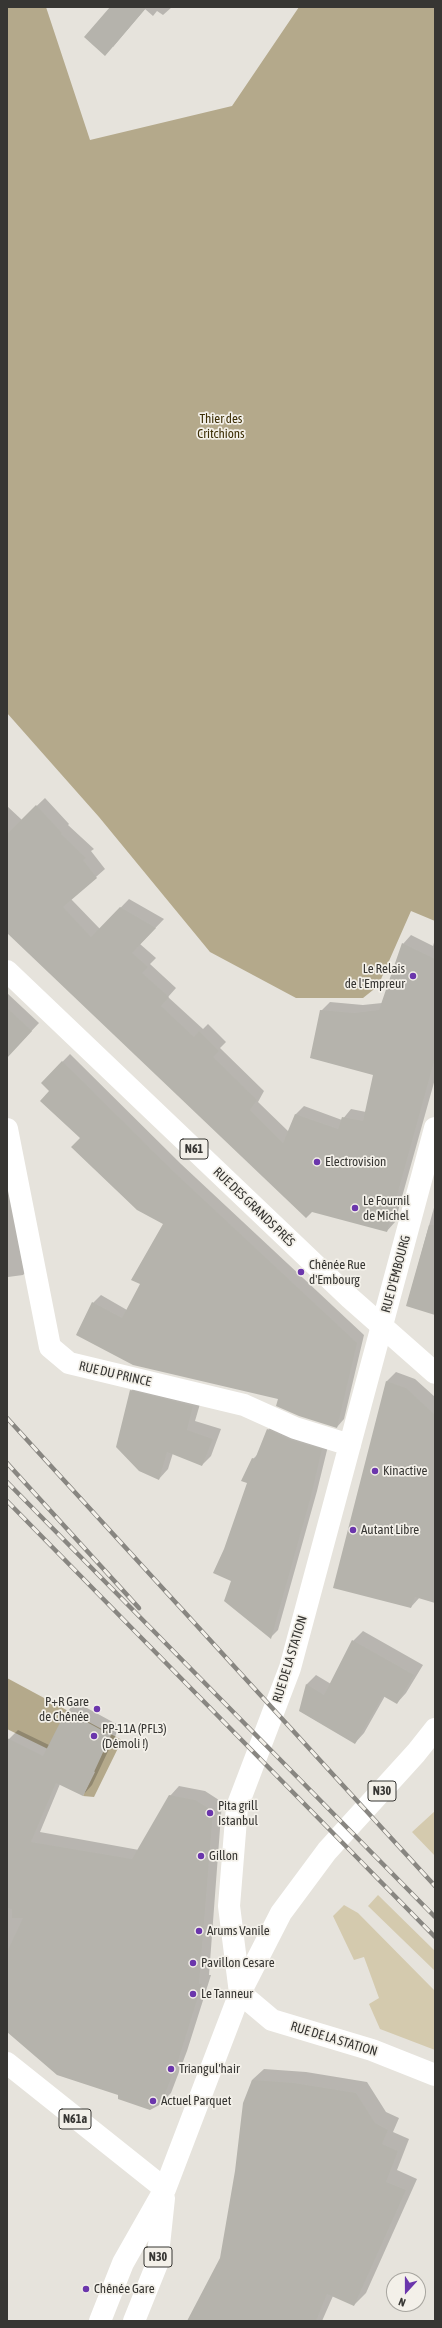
<!DOCTYPE html>
<html>
<head>
<meta charset="utf-8">
<style>
  body { margin:0 }
  #map { position:relative; width:442px; height:2328px; overflow:hidden; background:#e6e3dc; font-family:"Asap Condensed",sans-serif }
  canvas { display:block }
  .frame { position:absolute; inset:0; border:8px solid #373633; pointer-events:none }
  .north { position:absolute; left:386px; top:2272px; width:40px; height:40px; box-sizing:border-box; background:#f3f0e9; border:1px solid #a8a6a0; border-radius:50%; rotate:201deg; font-size:11px; font-weight:700; line-height:16px; text-align:center; color:#373633 }
  .north::after { content:''; display:block; margin:auto; width:14px; height:18px; background:#6b36ac; clip-path:polygon(50% 0,100% 100%,50% 72%,0 100%) }
</style>
</head>
<body>
<div id="map">
<canvas width="442" height="2328"></canvas>
<div class="frame"></div>
<div class="north">N</div>
</div>
<script>
const context = document.querySelector('canvas').getContext('2d');
context.lineJoin = 'round';
function fillPath(path, color) {
  context.fillStyle = color;
  context.fill(path, 'evenodd');
}
function trace(path, color, width, dash) {
  context.strokeStyle = color;
  context.lineWidth = width;
  context.lineCap = dash ? 'butt' : 'round';
  context.setLineDash(dash || []);
  context.stroke(path);
}
function label(font, color, halo, rows, align = 'center') {
  context.font = font + ' "Asap Condensed",sans-serif';
  context.lineWidth = 3.5;
  context.setLineDash([]);
  context.textBaseline = 'middle';
  context.strokeStyle = halo;
  context.fillStyle = color;
  for (const [text, x, y, turn = 0] of rows) {
    context.save();
    context.translate(x, y);
    context.rotate((+turn || 0) * Math.PI / 180);
    context.textAlign = isNaN(turn) ? turn : align;
    if (halo) context.strokeText(text, 0, 0);
    context.fillText(text, 0, 0);
    context.restore();
  }
}
const green = new Path2D(`
  M435,1811V1856L412,1832Z
  M378,1895L435,1951V1971L368,1906Z
  M344,1905L358,1913L435,1991V2050L380,2029L369,2004L379,1998L364,1957L354,1960L333,1916Z`);
const forest = new Path2D(`
  M7,7H46L90,140L232,106L299,7H435V921L411,911L378,986L363,998H296L210,952L99,817L7,713Z
  M7,1678L122,1740L94,1797L83,1796L95,1772L7,1729Z`);
const shadow = new Path2D(`
  M111,7H172L163,15L157,11L153,16L145,9L113,47Z
  M45,798L69,824L68,825L94,849L91,851L105,869L71,899L100,929L129,899L164,919L140,944L156,958L150,964L176,988L168,997L203,1029L208,1024L226,1042L220,1048L264,1091L258,1102L289,1132L296,1114L304,1106L342,1120L351,1109L366,1112L374,1075L321,1011L330,1002L363,1005L382,1003L403,944L411,935L433,946L435,939V1079L395,1222L387,1231L7,931V806L22,820Z
  M7,993L39,1023L7,1057Z
  M70,1054L181,1164L364,1335L344,1419L337,1427L280,1398L77,1334L93,1303L101,1295L127,1310L142,1284L164,1223L81,1138L76,1098L42,1083Z
  M7,1148L31,1267L23,1275L8,1277Z
  M435,1204V1314L407,1305Z
  M396,1372L415,1379L435,1397V1602L420,1597L411,1607L334,1587L387,1381Z
  M140,1382L202,1397L195,1421L221,1429L211,1456L202,1465L173,1453L168,1469L159,1479L131,1391Z
  M276,1422L329,1442L317,1491L278,1630L271,1637L232,1581L225,1550L248,1483L253,1459L258,1454L268,1430Z
  M363,1631L423,1665L406,1693L397,1703L385,1696L364,1733L355,1743L300,1711L307,1684L316,1675L331,1684L353,1641Z
  M76,1702L120,1726L92,1785L83,1795L60,1784L40,1832L139,1850L170,1796L179,1786L205,1791L222,1802L209,1975H211L187,2051L171,2093L161,2103L120,2095L7,2029V1741L18,1730L49,1745L67,1712Z
  M264,2069L306,2072L367,2082L386,2112L399,2118L393,2132L409,2139L397,2170L417,2179L366,2293L354,2305L333,2296L322,2321H188L221,2258L252,2080Z`);
const building = new Path2D(`
  M110,7H147L105,56L84,37Z
  M36,805L62,833L61,834L86,858L83,860L97,878L63,907L91,937L120,907L156,928L132,953L148,967L142,973L169,997L161,1006L194,1037L199,1031L219,1051L213,1057L257,1100L250,1110L283,1143L295,1114L338,1129L342,1117L363,1121L373,1075L310,1058L320,1010L354,1013L379,1010L402,943L435,959V1058L387,1232L312,1212L306,1218L7,933V834Z
  M7,1008L32,1031L7,1058Z
  M62,1061L174,1172L357,1343L337,1428L299,1416L276,1406L278,1399L133,1365L76,1335L92,1302L122,1318L140,1284L131,1280L163,1224L137,1210L71,1147L80,1138L40,1101L49,1091L41,1083Z
  M429,1225H435V1315L406,1306Z
  M386,1381L406,1388L435,1415V1603L415,1597L411,1608L333,1588Z
  M130,1390L193,1406L187,1430L213,1439L202,1466L167,1452L159,1480L139,1471L116,1447Z
  M267,1429L291,1440L322,1449L310,1500L271,1639L224,1601L231,1581L213,1573L224,1549L247,1483L241,1481L252,1458L255,1459Z
  M352,1640L414,1675L397,1704L383,1696L355,1744L299,1711L306,1684L324,1695Z
  M66,1711L111,1735L83,1796L56,1783L31,1842L132,1859L169,1795L195,1800L213,1811L199,1984H202L178,2061L161,2104L150,2110L118,2099V2095L57,2075L7,2032V1952L23,1918H12V1909L7,1908V1738L43,1756Z
  M252,2080L294,2083L356,2093L375,2123L388,2130L382,2144L398,2151L386,2182L406,2190L354,2306L327,2294L316,2321H187L220,2258L235,2171L243,2103Z`);
const street = new Path2D(`
  M435,1128L290,1668L237,1807L229,1906L240,1993L272,2020L372,2050L435,2075
  M7,1129L50,1347L69,1363L244,1405L295,1428L350,1445`);
const primary = new Path2D(`
  M7,971L350,1298L435,1373
  M7,2063L165,2189
  M100,2321L123,2263L165,2189L240,1993L281,1913L327,1851L416,1753L435,1729
  M134,2321L157,2264L164,2198`);
const rail = new Path2D(`
  M7,1418L435,1886
  M7,1463L139,1608
  M7,1482L435,1917
  M7,1501L435,1937`);
const markers = [
  [413,976,4,"#6b36ac"],
  [317,1162,4,"#6b36ac"],
  [355,1208,4,"#6b36ac"],
  [301,1272,4,"#6b36ac"],
  [375,1471,4,"#6b36ac"],
  [353,1530,4,"#6b36ac"],
  [97,1709,4,"#6b36ac"],
  [94,1736,4,"#6b36ac"],
  [210,1813,4,"#6b36ac"],
  [201,1856,4,"#6b36ac"],
  [199,1931,4,"#6b36ac"],
  [193,1963,4,"#6b36ac"],
  [193,1994,4,"#6b36ac"],
  [171,2069,4,"#6b36ac"],
  [153,2101,4,"#6b36ac"],
  [86,2289,4,"#6b36ac"]
];
const shields = [
  [194,1149,28],
  [382,1791,28],
  [75,2119,32],
  [158,2257,28]
];
const shieldNames = [
  ["N61",194,1149],
  ["N30",382,1791],
  ["N61a",75,2119],
  ["N30",158,2257]
];
const parkNames = [
  ["Thier des",221,419],
  ["Critchions",221,434]
];
const poiNames = [
  ["Le Relais",405,969,"right"],
  ["de l'Empreur",405,984,"right"],
  ["Electrovision",325,1162],
  ["Le Fournil",363,1201],
  ["de Michel",363,1216],
  ["Chênée Rue",309,1265],
  ["d'Embourg",309,1280],
  ["Kinactive",383,1471],
  ["Autant Libre",361,1530],
  ["P+R Gare",89,1702,"right"],
  ["de Chênée",89,1717,"right"],
  ["PP-11A (PFL3)",102,1729],
  ["(Démoli !)",102,1744],
  ["Pita grill",218,1806],
  ["Istanbul",218,1821],
  ["Gillon",209,1856],
  ["Arums Vanile",207,1931],
  ["Pavillon Cesare",201,1963],
  ["Le Tanneur",201,1994],
  ["Triangul'hair",179,2069],
  ["Actuel Parquet",161,2101],
  ["Chênée Gare",94,2289]
];
const streetNames = [
  ["RUE DES GRANDS PRÉS",254,1207,44],
  ["RUE D'EMBOURG",396,1274,-75],
  ["RUE DU PRINCE",115,1374,13],
  ["RUE DE LA STATION",290,1659,-73],
  ["RUE DE LA STATION",334,2039,17]
];
fillPath(green, '#d4caae');
fillPath(forest, '#b4a98b');
fillPath(shadow, '#0003');
fillPath(building, '#b5b3ac');
trace(street, '#fff', 22);
trace(primary, '#fff', 22);
trace(rail, '#888681', 4.5);
trace(rail, '#f3f0e9', 3, [9]);
for (const [x, y, r, color] of markers) {
  const dot = new Path2D();
  dot.arc(x, y, r, 0, 2 * Math.PI);
  context.fillStyle = color;
  context.fill(dot);
  trace(dot, '#f3f0e9', 1.5);
}
for (const [x, y, w] of shields) {
  const box = new Path2D();
  box.roundRect(x - w / 2, y - 10, w, 20, 3);
  context.fillStyle = '#f3f0e9';
  context.fill(box);
  trace(box, '#373633', 1);
}
label('bold 12px', '#373633', null, shieldNames);
label('13px', '#3c2e05', '#f3f0e9', parkNames);
label('13px', '#373633', '#f3f0e9', poiNames, 'left');
label('13px', '#373633', '#f3f0e9', streetNames);
</script>
</body>
</html>
